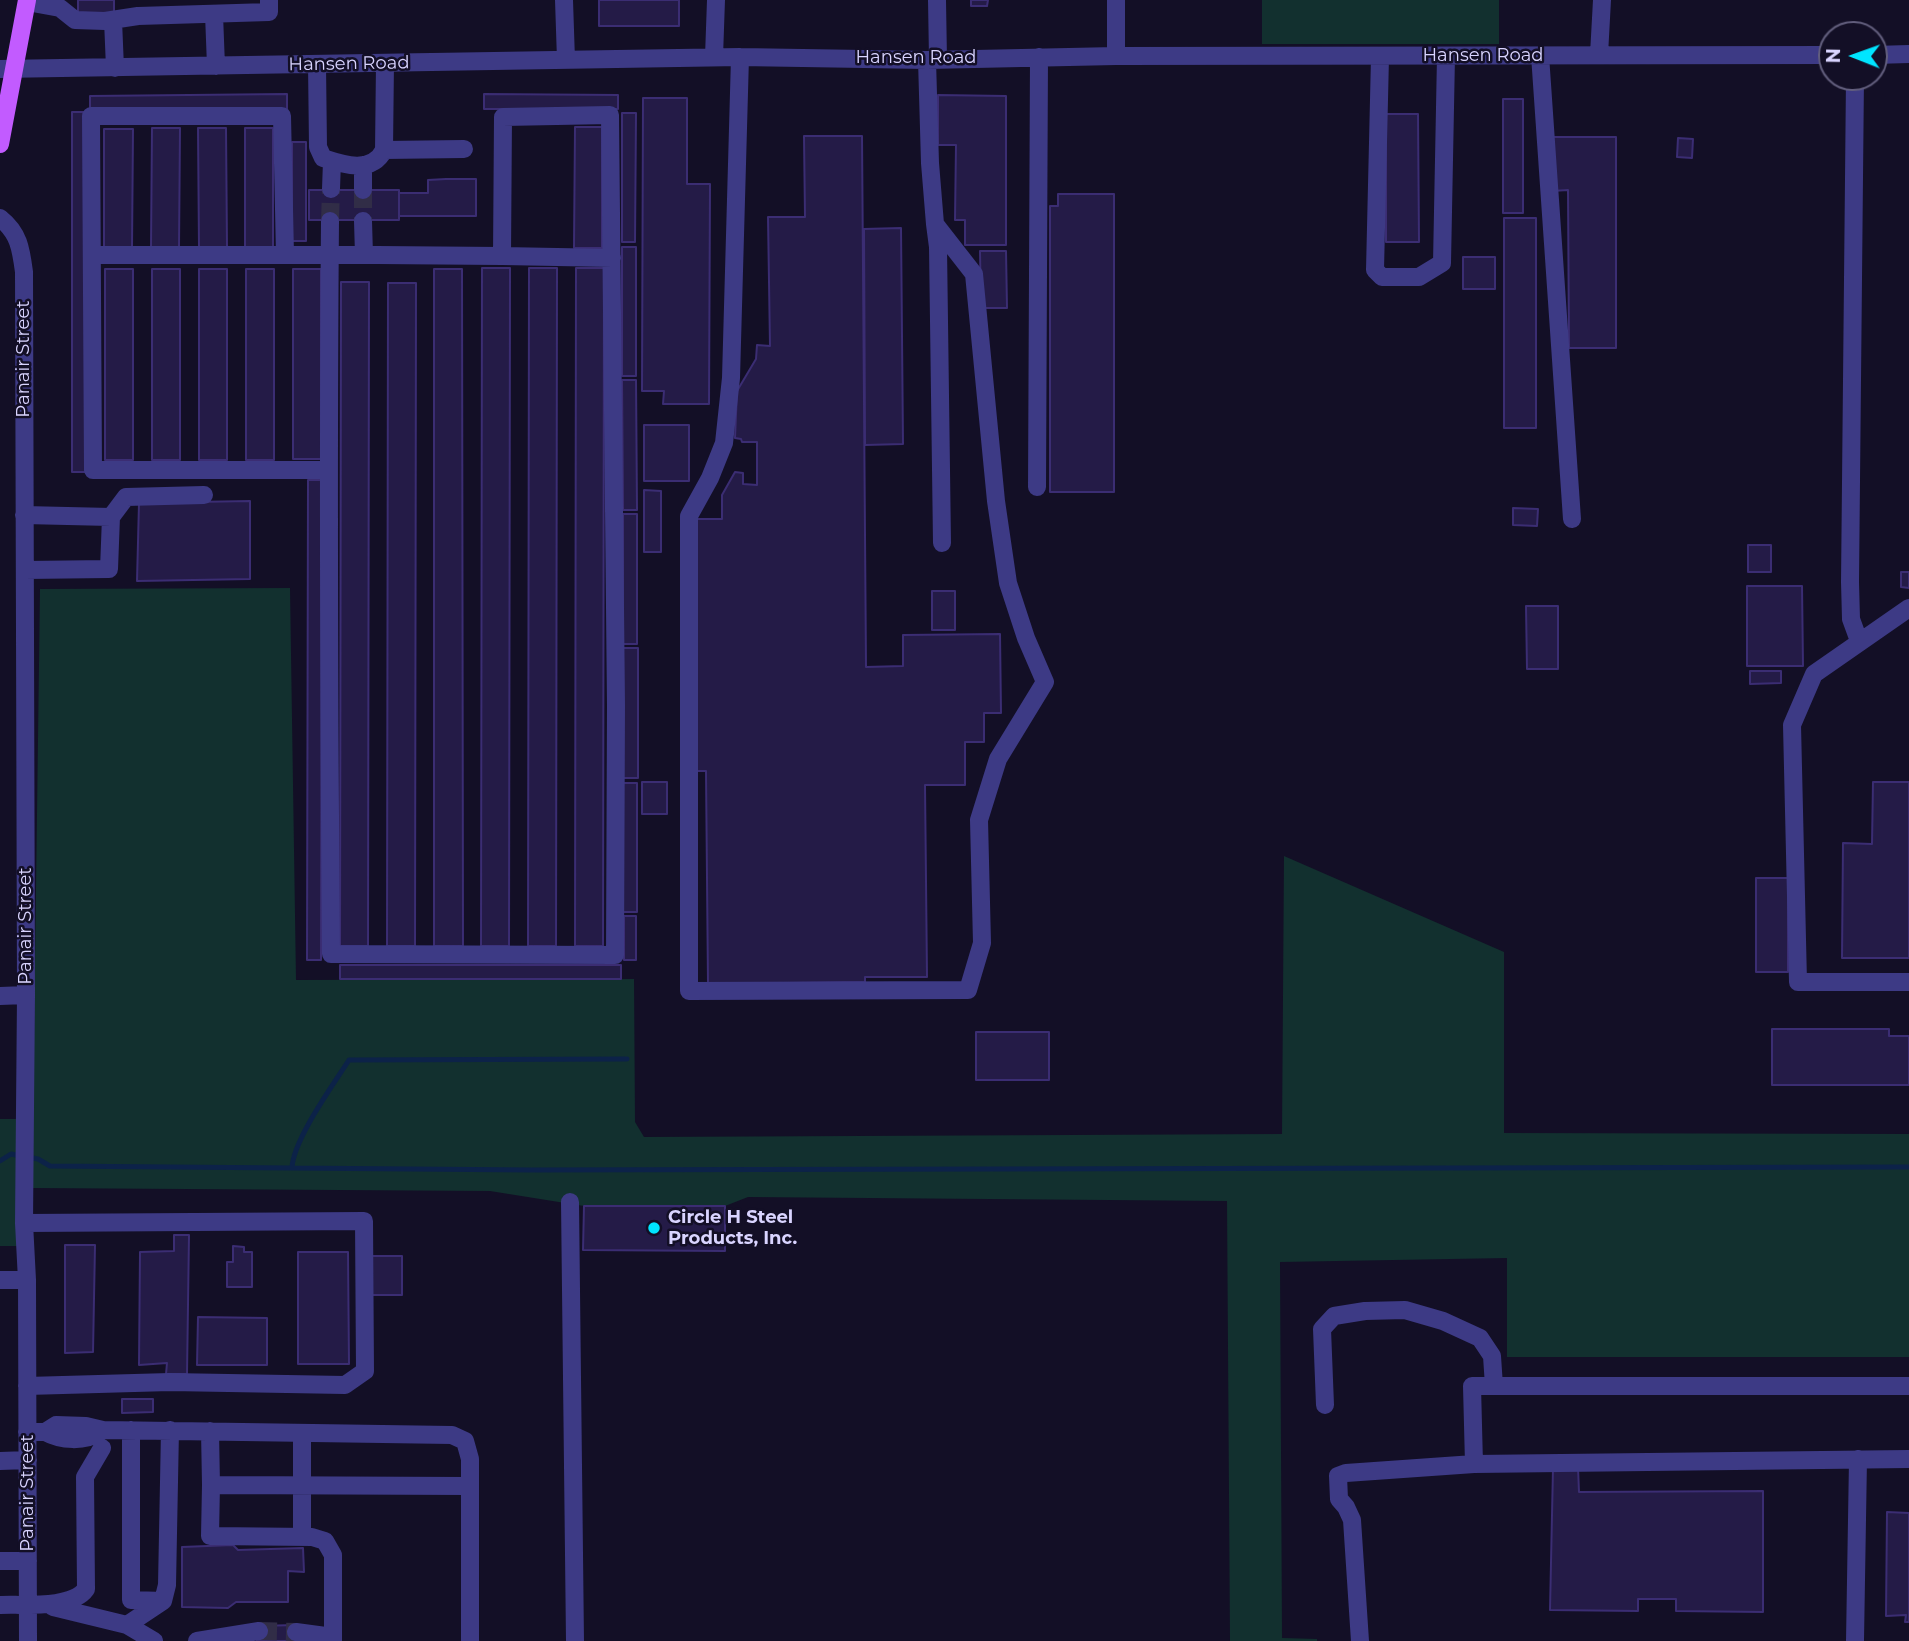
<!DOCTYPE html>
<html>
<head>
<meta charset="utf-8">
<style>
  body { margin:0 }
  #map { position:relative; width:1909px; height:1641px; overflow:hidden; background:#130f26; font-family:Montserrat,sans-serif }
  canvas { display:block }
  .north { position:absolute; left:1818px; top:21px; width:70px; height:70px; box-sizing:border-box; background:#130f26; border:2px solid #625e7d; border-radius:50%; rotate:271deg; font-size:19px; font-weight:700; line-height:28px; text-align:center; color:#d9d4ff }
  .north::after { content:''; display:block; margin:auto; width:24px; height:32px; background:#00e5ff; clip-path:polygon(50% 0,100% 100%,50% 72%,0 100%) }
</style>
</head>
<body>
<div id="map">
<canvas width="1909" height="1641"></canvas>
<div class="north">N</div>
</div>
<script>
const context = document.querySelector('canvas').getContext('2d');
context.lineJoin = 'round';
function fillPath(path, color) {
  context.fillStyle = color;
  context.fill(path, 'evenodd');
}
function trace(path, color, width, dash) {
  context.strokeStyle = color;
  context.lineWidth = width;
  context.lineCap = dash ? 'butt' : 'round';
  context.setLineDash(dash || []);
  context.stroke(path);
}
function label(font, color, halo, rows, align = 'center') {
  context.font = font + ' Montserrat,sans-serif';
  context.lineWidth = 5;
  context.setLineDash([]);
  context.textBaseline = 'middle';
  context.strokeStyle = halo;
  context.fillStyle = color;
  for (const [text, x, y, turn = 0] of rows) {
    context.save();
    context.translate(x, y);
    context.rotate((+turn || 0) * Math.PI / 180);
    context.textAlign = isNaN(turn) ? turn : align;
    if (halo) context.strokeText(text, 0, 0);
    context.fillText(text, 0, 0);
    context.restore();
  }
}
const green = new Path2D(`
  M1262,0H1499V44H1262Z
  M290,588L296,980L634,979L635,1122L644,1137L1282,1134L1284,856L1504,952V1133L1909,1134V1357H1507V1258L1280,1262L1282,1638L1317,1639V1641H1230L1227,1201L748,1197L725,1206H584L490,1191L32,1188L40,589Z
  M0,1119H17V1246H0Z`);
const stream = new Path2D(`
  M0,1161L11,1154L38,1159L50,1166L531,1170L1909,1167
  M292,1168C293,1140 333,1085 349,1060L627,1059`);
const building = new Path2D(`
  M78,0H114V15L78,14Z
  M599,0H679V26H599Z
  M971,0H988L987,6H971Z
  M287,94V109L90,110V96Z
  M484,94L618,95V109H484Z
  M938,95L1006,96V245H965V220H955L956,145H938Z
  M643,98H687V184H710L709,404H663L664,391H642Z
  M1503,99H1523V213H1503Z
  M72,112H86L85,472H72Z
  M622,113H636L635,242H622Z
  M1386,114H1418L1419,242H1386Z
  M575,127H602V248H574Z
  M152,128H180L179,248H151Z
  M198,128H226L227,248H199Z
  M245,128H273V248H245Z
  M104,129H133L132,248H104Z
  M804,136H862L866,667L903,666V635L1000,634L1001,713H984V742H965V785H925L927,977H865V982L708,984L706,771H695L693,519H722V495L735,472L743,473V484L757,485V442H742L741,439L735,438L737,391L756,359L757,345L770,346L768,217H805Z
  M1552,137H1616V348H1569L1568,190L1552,191Z
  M1678,138L1693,139L1692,158L1677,157Z
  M292,142H306V241H292Z
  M446,179H476V216H399V193H428V180Z
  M309,190H399V220H309Z
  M1058,194H1114V492H1050V206H1058Z
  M1504,218H1536V428H1504Z
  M901,228L903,444L865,445L864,229Z
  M622,247H636V376H622Z
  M980,251H1006L1007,308H981Z
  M1463,257H1495V289H1463Z
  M482,268H510L509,946H481Z
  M529,268H557L556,946H528Z
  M576,268H604L603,946H575Z
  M105,269H133V460H105Z
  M152,269H180V460H152Z
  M199,269H227V460H199Z
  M246,269H274V460H246Z
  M293,269H321V459H293Z
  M434,269H462L463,946H434Z
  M341,282H369L368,946H340Z
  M388,283H416L415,946H387Z
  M622,380H636L637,510H623Z
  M644,425H689V481H644Z
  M308,480H322L321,960H307Z
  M644,490L661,491V552H644Z
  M250,501V579L137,581L139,503Z
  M1513,508L1538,509L1537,526L1513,525Z
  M623,514H637V644H623Z
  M1748,545H1771V572H1748Z
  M1901,572H1909V588L1901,587Z
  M1747,586H1802L1803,666H1747Z
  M932,591H955V630H932Z
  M1526,606H1558V669H1527Z
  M623,648H638V778H623Z
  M1750,671H1781V683L1750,684Z
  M642,782H667V814H642Z
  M1873,782H1909V958H1842L1843,843L1872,844Z
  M623,783H637V912H623Z
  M1756,878H1788V972H1756Z
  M624,916H636V960H624Z
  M340,965H621V979H340Z
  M1772,1029H1889V1036H1909V1085H1772Z
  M976,1032H1049V1080H976Z
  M584,1206H725V1251L583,1250Z
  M174,1235H189L187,1374H166L167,1363L139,1365L140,1252L174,1251Z
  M65,1245H95L93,1352L65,1353Z
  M233,1246L244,1247V1252H252V1287H227V1262H233Z
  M298,1252H348L349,1364H298Z
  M372,1256H402V1295H372Z
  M198,1317L267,1318V1365H197Z
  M122,1399H153V1412L122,1413Z
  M1578,1467L1579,1492L1763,1491V1612L1676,1611V1599H1638V1611L1550,1610L1553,1468Z
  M1887,1512L1909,1513V1622H1905L1906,1615L1886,1616Z
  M233,1545L238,1550L303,1548L304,1572L288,1571V1602H236L228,1608L182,1607V1547Z
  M296,1625V1641H257V1626Z`);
const minorTunnel = new Path2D(`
  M363,190V221
  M330,221L331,189
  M259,1631L296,1632`);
const minor = new Path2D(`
  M564,0L566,60
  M937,0L938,59
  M1116,0V56
  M27,2L60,8L75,20L105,21L138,16L269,12V0
  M214,14L216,66
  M113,20L115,68
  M1540,55L1572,519
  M1599,55L1602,0
  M1874,55L1909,54
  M714,57L716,0
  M740,57L731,378L724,443L710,478L689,516V991L968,990L982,943L979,820L998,759L1045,682L1026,638L1008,583L996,501L974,274L935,224L938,247L942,543
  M1380,57L1375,270L1382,277H1419L1442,263L1446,56
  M927,60L930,163L935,224
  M317,64L318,147L323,158C344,165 372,174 384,150L385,63
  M0,69L740,57L927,60L1116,56L1832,55
  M1855,77L1850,582L1851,619L1859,641
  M384,150L464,149
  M363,165V190
  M331,189L332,161
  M0,218C19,233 21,249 24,272L26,995L24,1223L27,1280L28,1641
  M363,221L364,255
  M92,255C187,255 282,255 377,255L502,256L503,117L610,115L616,705L615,955L331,954C329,710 328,466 330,221
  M285,255L282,116H91L93,470H329
  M502,256L612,258
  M1037,487L1039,57
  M24,515L111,517
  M25,570L109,569L111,517L126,497L204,495
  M1909,608L1814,674L1792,725L1798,982H1909
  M0,996L26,995
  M570,1202L575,1641
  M24,1223L364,1221L365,1371L345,1385L170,1382L27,1386
  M0,1280H27
  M1909,1386H1472L1474,1464L1909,1459
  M1325,1405L1322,1329L1334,1316L1365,1311L1405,1310L1443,1321L1480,1338L1492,1356L1494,1386
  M131,1430V1600L163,1601
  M210,1431L211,1485L469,1486
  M27,1432H45L56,1425L86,1426L103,1430L452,1435L465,1441L470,1459V1641
  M45,1432C61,1441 85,1442 100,1432
  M302,1433V1537
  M0,1461L28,1460
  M211,1485L210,1536L312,1537L325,1541L333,1555V1641
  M0,1561H28
  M0,1605C23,1604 72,1609 86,1589L85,1477L102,1448
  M53,1607L127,1625L154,1641
  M127,1625L163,1601L167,1585L170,1430
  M296,1632L333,1637
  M197,1641L259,1631
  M1360,1641L1352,1520L1346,1507L1339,1499L1338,1476L1346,1473L1474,1464
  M1855,1641L1858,1459`);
const major = new Path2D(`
  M0,144L27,0`);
const markers = [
  [654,1228,7,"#00e5ff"]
];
const streetNames = [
  ["Hansen Road",1483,56],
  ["Hansen Road",916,58],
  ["Hansen Road",349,64,-1],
  ["Panair Street",24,359,-90],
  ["Panair Street",26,926,-90],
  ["Panair Street",28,1493,-90]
];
const poiNames = [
  ["Circle H Steel",668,1218],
  ["Products, Inc.",668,1239]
];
fillPath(green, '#12302f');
trace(stream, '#0c2248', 5);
fillPath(building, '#241b47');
trace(building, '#3b2d73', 2);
trace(minorTunnel, '#312d47', 18, [18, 9]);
trace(minor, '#3d3a85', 18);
trace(major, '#c25bff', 18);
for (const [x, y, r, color] of markers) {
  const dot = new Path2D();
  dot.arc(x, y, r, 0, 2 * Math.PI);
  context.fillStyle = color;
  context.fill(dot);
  trace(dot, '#130f26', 2.5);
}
label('18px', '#d9d4ff', '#130f26', streetNames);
label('bold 18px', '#d9d4ff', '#130f26', poiNames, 'left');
</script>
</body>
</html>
